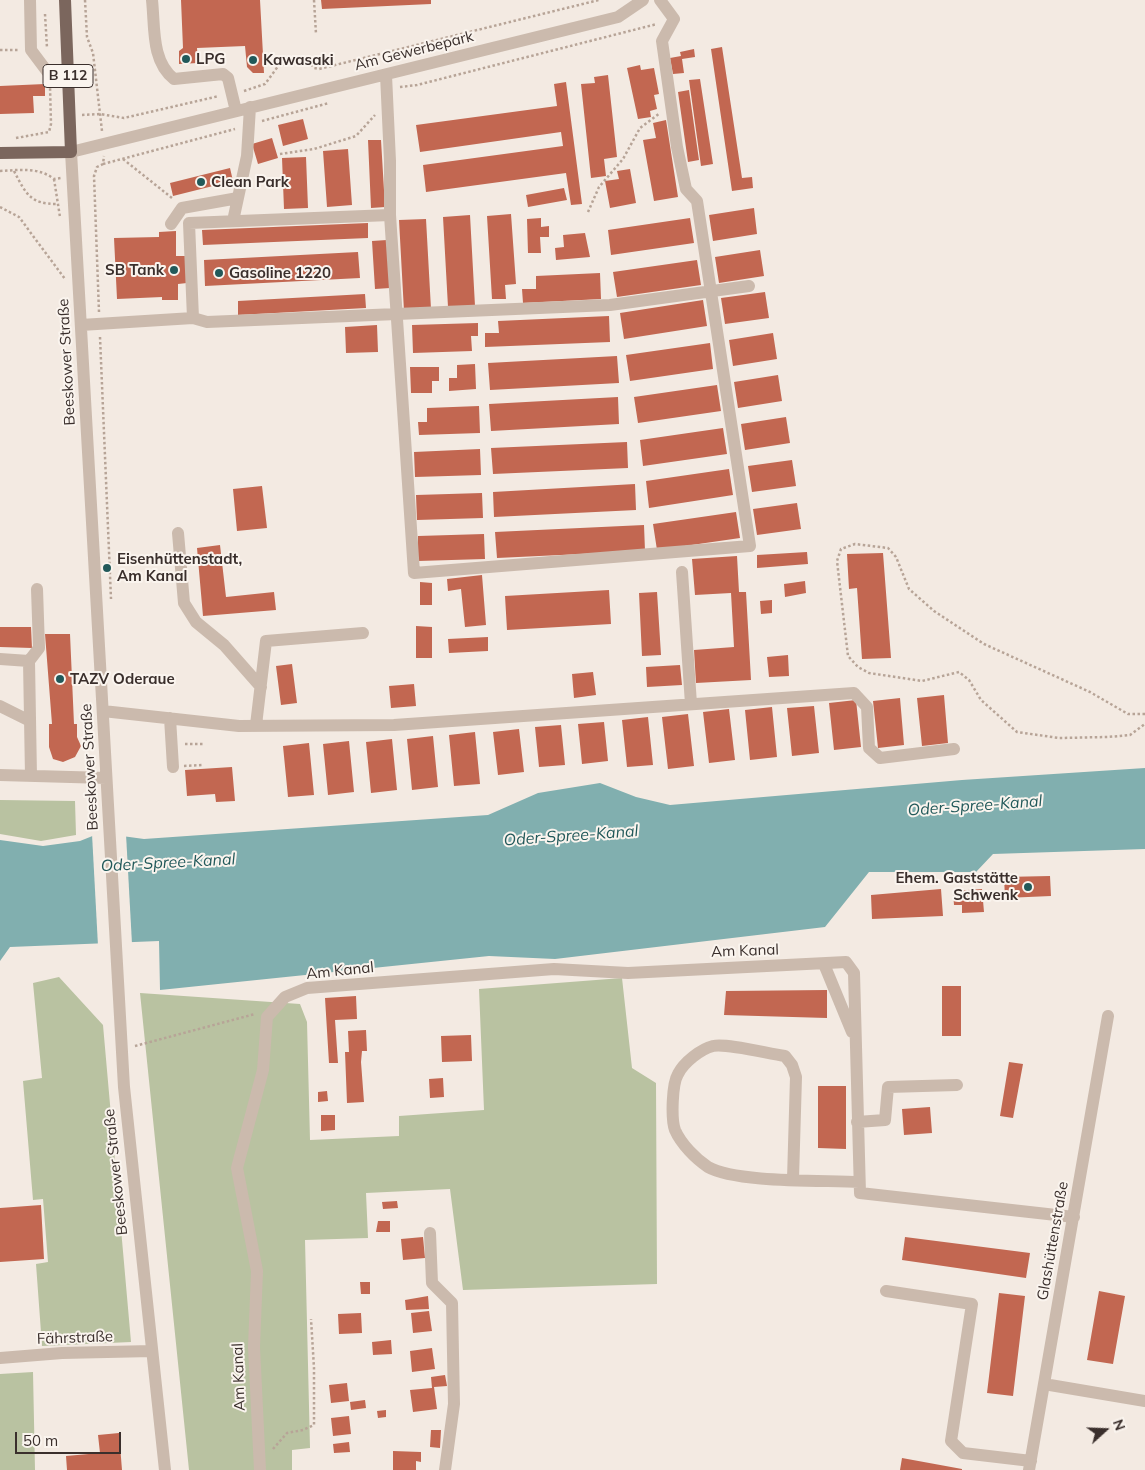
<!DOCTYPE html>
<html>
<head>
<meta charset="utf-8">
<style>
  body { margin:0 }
  #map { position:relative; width:1145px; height:1470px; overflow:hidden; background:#f3eae2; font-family:Mulish,sans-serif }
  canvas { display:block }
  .north { position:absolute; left:1080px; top:1405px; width:50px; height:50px; -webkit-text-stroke:4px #faf4ee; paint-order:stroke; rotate:70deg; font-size:14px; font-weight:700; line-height:20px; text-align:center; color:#3a2f2c }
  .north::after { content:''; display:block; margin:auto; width:18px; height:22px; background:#3a2f2c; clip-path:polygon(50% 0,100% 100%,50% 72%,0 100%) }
  .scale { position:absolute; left:15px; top:1432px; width:106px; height:22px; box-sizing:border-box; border:2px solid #3a2f2c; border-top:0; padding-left:6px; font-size:15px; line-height:18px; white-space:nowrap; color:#3a2f2c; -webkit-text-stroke:4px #faf4ee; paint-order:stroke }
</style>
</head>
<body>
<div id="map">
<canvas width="1145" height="1470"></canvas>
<div class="north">N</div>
<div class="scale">50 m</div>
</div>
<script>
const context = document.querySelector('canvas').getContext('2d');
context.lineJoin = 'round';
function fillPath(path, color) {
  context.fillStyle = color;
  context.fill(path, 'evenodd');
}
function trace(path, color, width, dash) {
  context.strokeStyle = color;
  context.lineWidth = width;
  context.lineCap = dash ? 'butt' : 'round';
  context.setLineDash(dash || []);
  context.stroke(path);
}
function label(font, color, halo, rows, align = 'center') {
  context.font = font + ' Mulish,sans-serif';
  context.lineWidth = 4;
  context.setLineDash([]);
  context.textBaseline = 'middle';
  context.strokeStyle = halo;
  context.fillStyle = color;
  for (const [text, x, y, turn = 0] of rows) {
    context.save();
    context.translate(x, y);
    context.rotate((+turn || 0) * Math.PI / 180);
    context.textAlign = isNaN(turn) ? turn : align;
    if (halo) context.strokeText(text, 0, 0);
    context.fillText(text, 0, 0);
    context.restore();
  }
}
const green = new Path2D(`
  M0,800L75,801L76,835L41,841L0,834Z
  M59,977L103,1025L131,1342L42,1346L36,1264L48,1262L43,1199L33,1200L23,1081L42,1078L33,983Z
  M622,978L632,1068L656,1083L657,1284L463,1290L450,1189L366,1193L368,1238L305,1240L310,1448L292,1450V1470H189L140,993L300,1004L307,1022L310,1140L399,1136V1116L484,1110L479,989Z
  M33,1372L35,1470H0V1374Z`);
const water = new Path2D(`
  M1145,768V849L993,854L976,872H869L825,927L555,959L489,956L160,990L159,941L10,947L0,961V840L43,846L80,841L100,833L144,839L488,815L538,793L600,783L636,797L670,805L962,780Z`);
const pier = new Path2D(`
  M100,831L126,834L132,944L98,946L92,834Z`);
const building = new Path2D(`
  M181,0H260L264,73H253L247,67L245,46L197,48L198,63L179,64V51L183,48Z
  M321,0H431V4L322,9Z
  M722,47L742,178L752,177L753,188L732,191L711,49Z
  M694,49L695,57L682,59L684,73L673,74L670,58L681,56L680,52Z
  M640,65L641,70L654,68L659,94L654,95L657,109L650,111L651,117L638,119L627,68Z
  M608,75L617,157L604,159L606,176L591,178L581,84L595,83L594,77Z
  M700,79L713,164L701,166L689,80Z
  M566,82L582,204L571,205L566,173L426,192L423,165L563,146L561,132L420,152L416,125L557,106L554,84Z
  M45,84V96H33L34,113L0,114V86Z
  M689,90L699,160L688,162L678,92Z
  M303,119L308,139L283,146L278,125Z
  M666,120L678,197L654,201L643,140L656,138L653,123Z
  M272,138L278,158L258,164L252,144Z
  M368,140H381L385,207L371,208Z
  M348,149L352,205L327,207L323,151Z
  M306,157L308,208L284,209L282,158Z
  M230,168L233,181L173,196L170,183Z
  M630,169L636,203L610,208L605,181L619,179L617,171Z
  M564,188L567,200L528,207L526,195Z
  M754,208L757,234L713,241L709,215Z
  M511,214L516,284L505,285L506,299H492L487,216Z
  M470,215L475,306L448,307L443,217Z
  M541,218V227L549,226V237H540L541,253H528L527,219Z
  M690,218L694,243L611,255L608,230Z
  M426,219L431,309L404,311L399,220Z
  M368,223V238L203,245L202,230Z
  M176,231V256H186L187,283L178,284V300H162V297L117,299L114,238L159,237V232Z
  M585,233L590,257L556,260L555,248L564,247L563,235Z
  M387,240L390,288L375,289L372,241Z
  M760,250L764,276L719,283L715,257Z
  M358,252L360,278L205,286L204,260Z
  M697,260L701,285L617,297L613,272Z
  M600,273L601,299L523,303L522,289H536V276Z
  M765,292L769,318L725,324L721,298Z
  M365,294L366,308L238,315V301Z
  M703,300L707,326L624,339L620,313Z
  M609,316L610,342L485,347V333H499L498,321Z
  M478,323V336H471L472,351L413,353L412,325Z
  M377,325L378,352L346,353L345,327Z
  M773,333L777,359L733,366L729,340Z
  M710,343L713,369L630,381L626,355Z
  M617,356L619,383L490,390L488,363Z
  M475,364L476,389L449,391V378H457V365Z
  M410,367H439V381H432V393H411Z
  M778,375L782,401L738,408L734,382Z
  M717,385L721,411L638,423L634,397Z
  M618,397L619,424L491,431L489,404Z
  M479,406L480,433L419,435L418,422H427V408Z
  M786,417L790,443L745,450L741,424Z
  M723,428L727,454L643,466L640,440Z
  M627,442L628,468L493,474L491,448Z
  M480,449L481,475L415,477L414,452Z
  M792,460L796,486L752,492L748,466Z
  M729,469L733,495L649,508L646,481Z
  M635,484L636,510L494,517L493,492Z
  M262,486L267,528L237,531L233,489Z
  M482,493L483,518L417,520L416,495Z
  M797,503L801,529L757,535L753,509Z
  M736,512L740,538L657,550L653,524Z
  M644,525L645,551L497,558L495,532Z
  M484,534L485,559L418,561V536Z
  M220,545L226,597L274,592L276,610L203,616L197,548Z
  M807,552L808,564L757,568V555Z
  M883,553L891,658L862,659L857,588L849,589L847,554Z
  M737,556L739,592H746L751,680L696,683L694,650L734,647L731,593L695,595L692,559Z
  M482,575L486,625L465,627L461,589L448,591L447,579Z
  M805,581L806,593L785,597L784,584Z
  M420,582L432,583V605H420Z
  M609,590L611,624L507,630L505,596Z
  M657,592L661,655L642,656L639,593Z
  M772,600V613L761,614L760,601Z
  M416,626L432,627V658H416Z
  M0,627H31L32,648L0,647Z
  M45,634H70L74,724H77V737L81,746L75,757L63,762L53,759L49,747V724H52Z
  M488,637V651L449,653L448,639Z
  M788,655L789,676L769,677L767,657Z
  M292,664L297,703L281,705L276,666Z
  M680,665L682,685L647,687L646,667Z
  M593,672L596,695L574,698L572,674Z
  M414,684L416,706L391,708L389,686Z
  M944,695L948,743L922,746L917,698Z
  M900,698L904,745L878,748L873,701Z
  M856,700L861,747L834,750L829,703Z
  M814,706L819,753L792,756L787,708Z
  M772,707L777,757L750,760L745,710Z
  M729,709L735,760L709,763L703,712Z
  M688,714L694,766L668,769L662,717Z
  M648,717L653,765L627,767L622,720Z
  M604,722L608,761L582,764L578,724Z
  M561,725L565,765L539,767L535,727Z
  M519,729L524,772L498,775L493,732Z
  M475,732L480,784L454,786L449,735Z
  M433,736L438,787L412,790L407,739Z
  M392,739L397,790L371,793L366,742Z
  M349,741L354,792L328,795L323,744Z
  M309,743L314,795L288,797L283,746Z
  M232,767L235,801L216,802L215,794L187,796L185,770Z
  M1050,876L1051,896L1005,898L1004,877Z
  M941,889L943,916L872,919L871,895Z
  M982,889L984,912L962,913V905H954L953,891Z
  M942,986H961V1036H942Z
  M827,990V1018L724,1015L726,991Z
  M356,996L357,1019L335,1020L338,1063H329L325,998Z
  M366,1030L367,1051H362L361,1062L364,1102L347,1103L345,1052H349L348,1031Z
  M471,1035L472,1061L442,1062L441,1036Z
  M1009,1062L1023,1064L1013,1118L1000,1116Z
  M443,1078L444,1097L430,1098L429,1079Z
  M818,1086H846V1149L818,1148Z
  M327,1091L328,1101L318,1102V1092Z
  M930,1107L932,1133L904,1135L902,1109Z
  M321,1115H335V1130L321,1131Z
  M397,1201L398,1208L383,1209L382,1202Z
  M41,1205L44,1259L0,1262V1208Z
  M378,1221H390V1232H376Z
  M423,1237L425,1258L403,1260L401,1239Z
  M905,1237L1030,1253L1026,1278L902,1260Z
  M360,1282H370V1294H361Z
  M1099,1291L1125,1296L1113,1364L1087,1360Z
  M999,1293L1025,1296L1013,1396L987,1393Z
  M428,1296L429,1309L406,1310L405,1300Z
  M429,1311L432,1331L413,1333L411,1313Z
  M361,1313L362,1333L339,1334L338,1314Z
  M391,1340L392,1354L373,1355L372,1342Z
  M432,1348L435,1369L412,1372L410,1351Z
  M445,1375L447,1386L434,1387L437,1409L413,1412L410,1390L432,1388L431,1377Z
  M347,1383L349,1401L331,1403L329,1385Z
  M365,1400L366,1408L351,1410L350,1402Z
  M386,1410V1417L378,1418L377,1411Z
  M349,1416L351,1434L333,1436L331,1418Z
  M431,1430H441L440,1448L430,1447Z
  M119,1433L122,1470H67L66,1456L100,1453L98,1435Z
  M349,1442L350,1452L334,1453L333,1444Z
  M393,1451L421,1452V1462L416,1461V1470H393Z
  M902,1458L962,1469V1470H900Z`);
const path = new Path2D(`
  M85,0L87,37L93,53L102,131
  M314,0L316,34
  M45,14L47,48
  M0,50H18
  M400,87L417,85L657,24
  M244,91L265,84L279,65L309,61L314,68L319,69L599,0
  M82,115L100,114L124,118L219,96
  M262,121L329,103
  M16,138L49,132L51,124L50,86
  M280,154L314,149L356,136L375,115
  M123,159L172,198
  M103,164L235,129
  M0,171C19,170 39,167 54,179L61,178
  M14,171C26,194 30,204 57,204
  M54,179L60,217
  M0,207L19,217L65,279
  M588,212L599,187L623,159L640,128L660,113
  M99,312L94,176L97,167L103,164L104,156
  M100,337L111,599
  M1145,714H1128L1090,692L984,644L934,611L909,589L896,557L888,548L855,544L841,549L837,561L848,656L858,667L869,673L922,681L959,672L969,680L981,700L1017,732L1059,738L1108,737L1130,735L1145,724
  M185,744H203
  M184,766L203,765
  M135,1046L255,1014
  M273,1449L287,1433L303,1430L314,1425V1368L311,1319`);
const minor = new Path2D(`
  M30,0L31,50L49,74L68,78
  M152,0C155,27 151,61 174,79L223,74L228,78L236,111
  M386,75L390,161V215L414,573L750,546L697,201L686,189L677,147L662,41L674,19L660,0
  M233,221L247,156L250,107
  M171,224L182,208L238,198
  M193,318L189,223L390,215
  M81,325L193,318L207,322L610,305L749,286
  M178,533L184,603L196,622L224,645L261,687
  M682,572L691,704
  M0,659L29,661
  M0,706L30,721
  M103,711L239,726L394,725L854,693L867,707L869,748L880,758L954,749
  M170,718L173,767
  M256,725L266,641L363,633
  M0,775L106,778
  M31,776L29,661L39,648L37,589
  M824,964L852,1032
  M857,1122L885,1120L888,1087L957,1085
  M793,1179L796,1077L792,1065L785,1056C769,1054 727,1043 713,1046C701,1049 684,1062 678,1074C672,1084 671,1119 675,1130C681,1144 696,1159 708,1167C736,1183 824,1180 859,1182
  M430,1233L432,1283L452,1303L454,1404L445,1470
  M886,1291L972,1304L951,1441L963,1453L1031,1461
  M0,1358L62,1353L152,1351
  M1044,1384L1145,1401
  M165,1470L124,1087L71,152L618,17L643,0
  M260,1470L254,1347L257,1271L237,1168L263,1070L267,1017L285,997L307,988L554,969L628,973L846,962L854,973L860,1193L1074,1217
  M1029,1470L1108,1016`);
const major = new Path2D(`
  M0,153L71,152L65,0`);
const markers = [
  [186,59,5,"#22595a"],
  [253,60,5,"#22595a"],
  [201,182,5,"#22595a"],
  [174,270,5,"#22595a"],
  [219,273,5,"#22595a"],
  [107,568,5,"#22595a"],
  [60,679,5,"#22595a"],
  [1028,887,5,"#22595a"]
];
const shields = [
  [68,76,50]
];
const shieldNames = [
  ["B 112",68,76]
];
const streetNames = [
  ["Am Gewerbepark",414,51,-14],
  ["Beeskower Straße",67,362,-93],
  ["Beeskower Straße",90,767,-93],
  ["Am Kanal",745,951,-2],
  ["Am Kanal",340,971,-6],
  ["Beeskower Straße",116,1172,-96],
  ["Glashüttenstraße",1053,1241,-80],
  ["Fährstraße",75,1338,-2],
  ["Am Kanal",239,1377,-92]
];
const poiNames = [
  ["LPG",196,59],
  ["Kawasaki",263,60],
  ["Clean Park",211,182],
  ["SB Tank",164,270,"right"],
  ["Gasoline 1220",229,273],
  ["Eisenhüttenstadt,",117,559],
  ["Am Kanal",117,576],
  ["TAZV Oderaue",70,679],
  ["Ehem. Gaststätte",1018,878,"right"],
  ["Schwenk",1018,895,"right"]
];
const waterNames = [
  ["Oder-Spree-Kanal",975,806,-4],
  ["Oder-Spree-Kanal",571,836,-4],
  ["Oder-Spree-Kanal",168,863,-3]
];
fillPath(green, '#b9c2a1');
fillPath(water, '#81afaf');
fillPath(pier, '#f3eae2');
fillPath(building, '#c26751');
trace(path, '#b7a497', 2.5, [2.5, 2.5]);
trace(minor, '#cbbaad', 12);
trace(major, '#7b665d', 12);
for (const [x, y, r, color] of markers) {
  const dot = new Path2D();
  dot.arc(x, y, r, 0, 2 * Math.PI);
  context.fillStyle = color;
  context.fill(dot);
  trace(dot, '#faf4ee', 2);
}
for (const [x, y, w] of shields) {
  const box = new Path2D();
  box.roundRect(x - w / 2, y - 11.5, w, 23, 4);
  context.fillStyle = '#faf4ee';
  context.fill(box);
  trace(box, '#3a2f2c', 1);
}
label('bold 14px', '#3a2f2c', null, shieldNames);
label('15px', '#3a2f2c', '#faf4ee', streetNames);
label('bold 15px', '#3a2f2c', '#faf4ee', poiNames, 'left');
label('italic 16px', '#22595a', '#faf4ee', waterNames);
</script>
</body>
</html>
